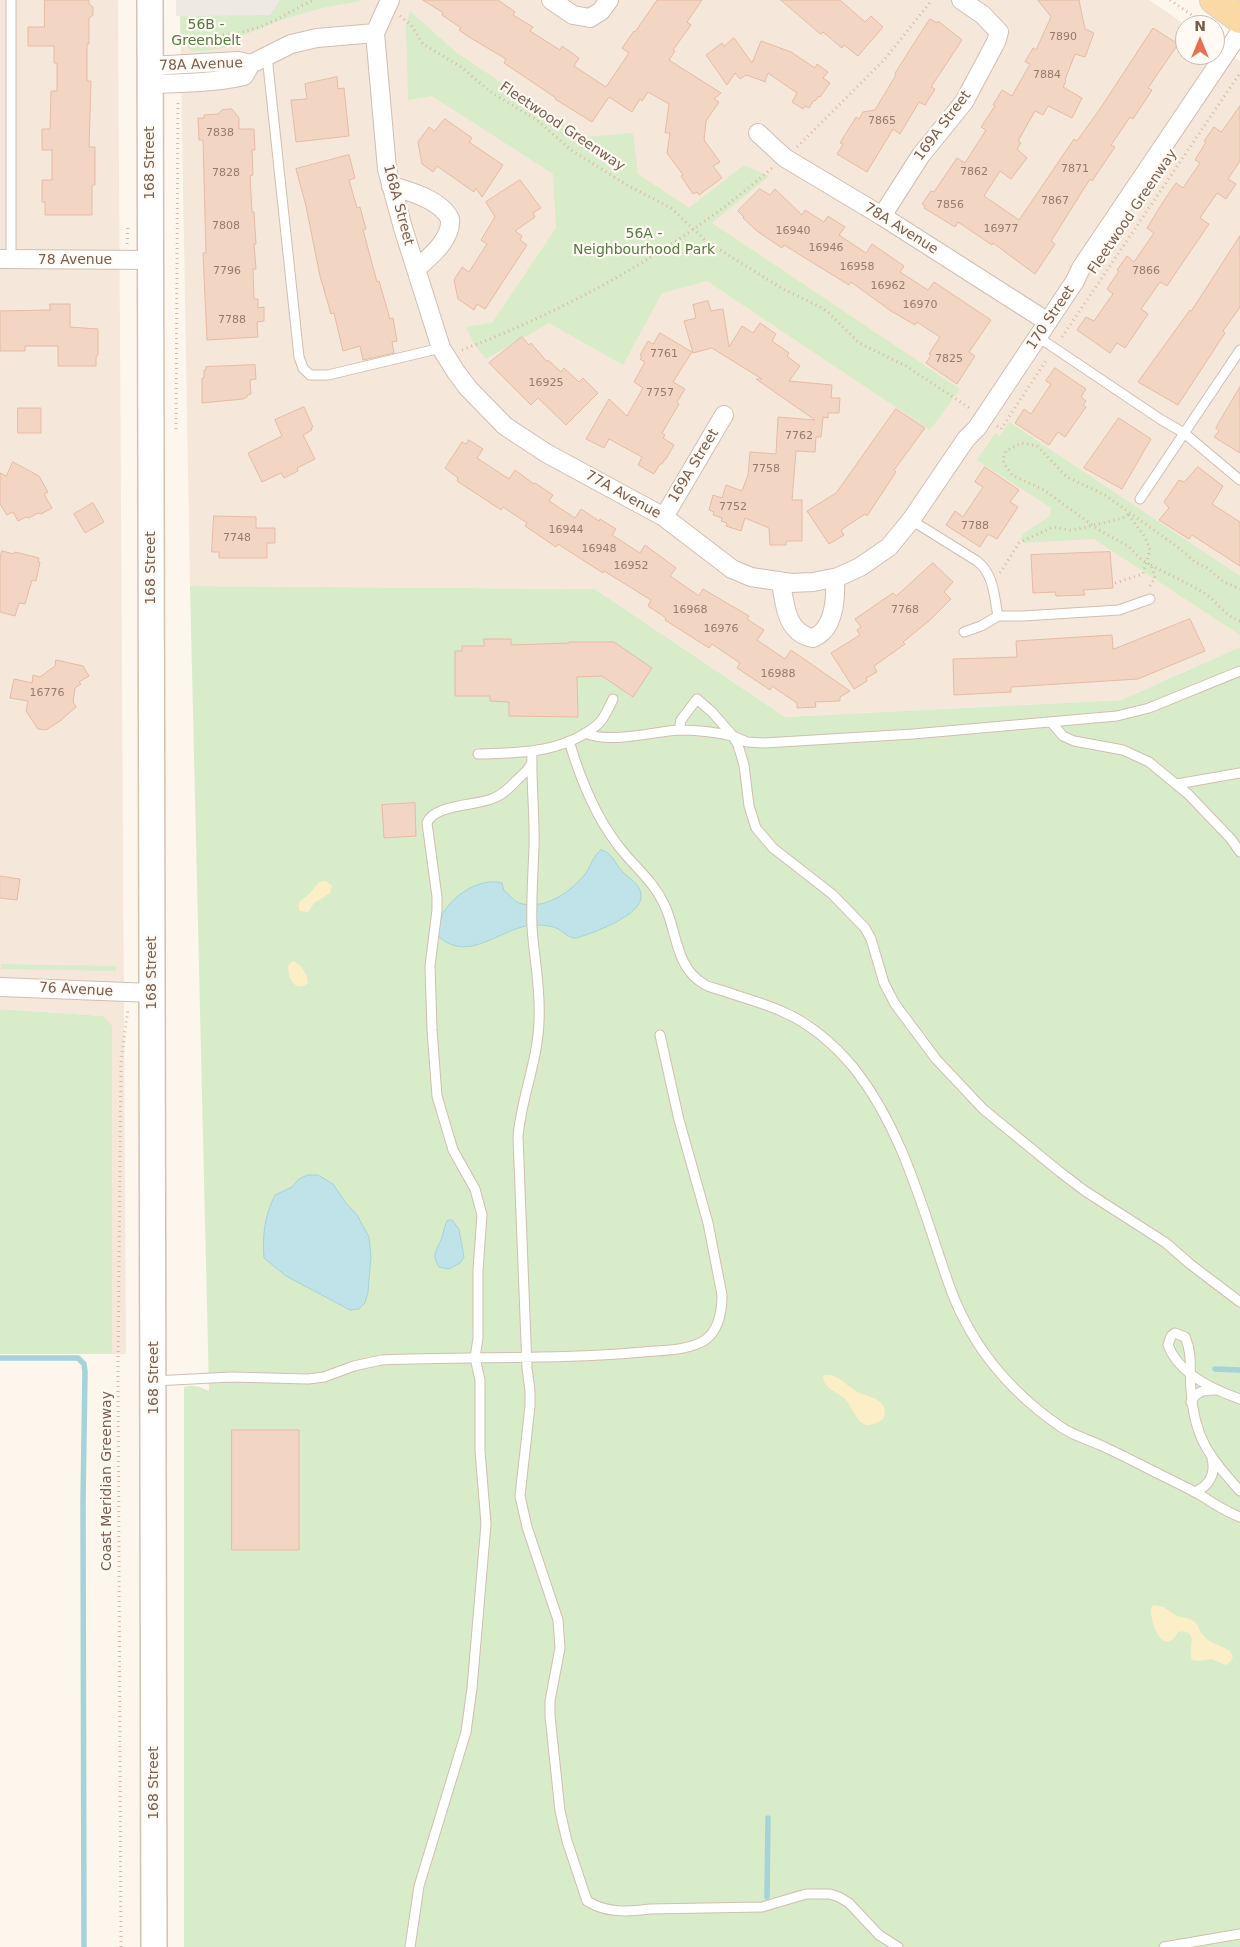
<!DOCTYPE html>
<html>
<head>
<meta charset="utf-8">
<style>
  body { margin:0 }
  #map { position:relative; width:1240px; height:1947px; overflow:hidden; background:#fdf6ec; font-family:"DejaVu Sans",sans-serif }
  canvas { display:block }
  .north { position:absolute; left:1175px; top:15px; width:50px; height:50px; box-sizing:border-box; background:#fffaf3; border:1px solid #cabbb1; border-radius:50%; rotate:0deg; font-size:14px; font-weight:700; line-height:20px; text-align:center; color:#7a5c4d }
  .north::after { content:''; display:block; margin:auto; width:18px; height:22px; background:#e76f51; clip-path:polygon(50% 0,100% 100%,50% 72%,0 100%) }
</style>
</head>
<body>
<div id="map">
<canvas width="1240" height="1947"></canvas>
<div class="north">N</div>
</div>
<script>
const context = document.querySelector('canvas').getContext('2d');
context.lineJoin = 'round';
function fillPath(path, color) {
  context.fillStyle = color;
  context.fill(path, 'evenodd');
}
function trace(path, color, width, dash) {
  context.strokeStyle = color;
  context.lineWidth = width;
  context.lineCap = dash ? 'butt' : 'round';
  context.setLineDash(dash || []);
  context.stroke(path);
}
function label(font, color, halo, rows, align = 'center') {
  context.font = font + ' "DejaVu Sans",sans-serif';
  context.lineWidth = 4.5;
  context.setLineDash([]);
  context.textBaseline = 'middle';
  context.strokeStyle = halo;
  context.fillStyle = color;
  for (const [text, x, y, turn = 0] of rows) {
    context.save();
    context.translate(x, y);
    context.rotate((+turn || 0) * Math.PI / 180);
    context.textAlign = isNaN(turn) ? turn : align;
    if (halo) context.strokeText(text, 0, 0);
    context.fillText(text, 0, 0);
    context.restore();
  }
}
const residential = new Path2D(`
  M0,0H118L126,1354H112L103,1016L0,1009Z
  M280,0H1149L1186,25L1185,55H1215V45L1240,61V647L1121,700L785,717L595,589L190,586L180,16Z`);
const industrial = new Path2D(`
  M176,0H280L270,15L180,16H176Z`);
const green = new Path2D(`
  M280,0H360L358,2C320,6 282,19 246,34C241,36 238,40 233,43C220,51 206,51 192,51L181,41L180,16L270,15Z
  M410,11L457,53L583,137L633,133L638,174L689,208L744,165L769,176L712,223L960,389L930,430L707,281L662,293L623,365L549,323L486,359L474,344L466,327L492,323L556,228L553,174L432,96L408,100L406,25Z
  M1009,422L1240,576V635L1094,539L1024,543L1020,539L1024,533L1050,516L1051,508L977,460L995,433L1000,436Z
  M190,586L595,589L785,717L1121,700L1240,647V1947H184V1387C194,1384 200,1387 209,1391Z
  M1,964L116,966V971L1,969Z
  M0,1009L103,1016L112,1026V1354H0Z`);
const sand = new Path2D(`
  M326,881L332,886L330,893L314,903L308,912L300,911C296,901 302,900 308,895C313,891 315,886 319,882Z
  M293,961C301,964 308,975 308,983C295,994 288,977 288,966Z
  M826,1375C839,1375 844,1383 854,1390C865,1397 892,1398 883,1419C857,1437 856,1409 844,1398C836,1391 824,1389 823,1376Z
  M1154,1605L1163,1607L1177,1616L1190,1619L1196,1623L1201,1633L1209,1641L1229,1650L1233,1656L1231,1661L1226,1665L1211,1659L1199,1661L1192,1660C1187,1650 1201,1628 1178,1632C1176,1635 1174,1640 1170,1641C1158,1646 1148,1615 1152,1606Z`);
const water = new Path2D(`
  M601,850C612,852 615,864 622,871C630,880 640,883 641,895C644,915 591,934 576,938C567,938 564,931 556,928C549,925 540,925 533,925C501,927 470,964 439,937C432,908 475,875 502,883L504,891C510,894 513,901 519,903C544,911 571,892 586,873C591,865 594,855 601,850Z
  M308,1175H318L333,1184L346,1203L357,1215L369,1237L371,1257L368,1292L365,1303L359,1309L350,1310L286,1276L264,1258C262,1235 265,1215 275,1195L292,1187L299,1179Z
  M452,1220L459,1229L464,1257L460,1263L449,1269L439,1267C430,1253 438,1250 442,1237C444,1231 444,1227 447,1221Z`);
const stream = new Path2D(`
  M0,1358H78L84,1364L85,1372L83,1502L84,1947
  M1215,1369L1240,1370
  M767,1897L768,1818`);
const building = new Path2D(`
  M45,0H89V4L93,7V15L89,18V44H87V81H91L89,147H95V185H92V215H45V202H42V180H52V150H42V129H50L51,91H57V63H54V46H28V27H44Z
  M423,0H498L515,12L513,15L533,27L530,31L560,50L562,46L579,58L574,66L606,87L629,53L622,48L634,31L635,32L657,0H702L687,22L691,25L673,50L675,51L669,60L721,93L714,99L719,102L706,121L704,140L720,162L713,166L722,178L699,195L697,192L693,194L681,176L683,175L667,153L670,133H665L669,104L648,92L642,101L640,99L632,112L609,97L592,122L555,99L556,98L504,63L506,59L469,37L459,30L461,28L442,15L443,13Z
  M781,0H840L865,22L871,16L883,27L858,56L844,45L842,48L823,32L821,34Z
  M1038,0H1079L1085,29L1094,33L1085,57L1075,54L1065,80L1066,81L1063,87L1082,98L1072,118L1048,106L1043,115L1035,111L1018,141L1021,143L1017,149L1027,158L1011,179L1000,171L984,196L1019,220L1074,139L1077,141L1100,109L1153,28L1178,44L1148,88L1152,90L1133,119L1130,117L1111,145L1115,147L1092,181L1090,179L1051,241L1055,244L1035,274L993,243L992,245L958,222L955,227L924,208L925,206L922,204L931,191L934,192L957,158L965,163L986,130L981,127L995,106L993,105L1002,90L1012,96L1030,64L1025,62L1033,48L1036,50L1051,17Z
  M930,19L937,23L938,21L962,40L931,87L935,89L925,105L919,102L900,134L893,129L867,172L837,154L843,144L840,143L856,117L859,119L863,112L875,110L896,75L895,74Z
  M734,38L752,63L761,41L791,52L815,68L817,64L828,72L823,78L830,83L820,97L819,96L815,101L814,100L809,108L805,106L803,109L792,102L797,93L768,73L765,81L766,82L746,75L740,79L735,73L727,85L706,55L722,43L724,46Z
  M337,77L338,89L344,88L349,136L296,142L291,100L307,99L305,84Z
  M1240,106V161L1228,179L1236,184L1226,199L1217,193L1200,218L1209,224L1179,268L1167,286L1160,282L1141,309L1148,314L1125,348L1117,343L1110,353L1077,330L1086,317L1094,321L1113,294L1107,289L1119,271L1117,270L1127,256L1134,262L1154,233L1147,228L1165,199L1176,183L1183,188L1200,163L1195,160L1206,142L1204,141L1214,127L1221,132Z
  M232,109L239,118V129H254L255,150H252L253,175L250,176L252,212H254L256,244H254L256,269H253L254,299H258V308L264,307V321L257,322L258,337L207,340L203,253H206L203,140H199L198,118H204V115L218,114L222,110Z
  M445,119L472,138L469,142L503,165L482,197L476,188L474,192L437,166L433,172L422,164L418,142L429,127L434,131Z
  M349,155L355,178L349,180L357,208L360,207L366,229L363,230L377,282L379,281L390,319L393,318L397,341L392,342L394,353L363,360L360,346L343,351L334,313L331,314L320,276L306,206L296,169Z
  M520,180L541,208L533,213L535,217L515,231L522,236L520,240L527,245L485,309L477,304L474,310L458,299L454,280L462,267L469,272L487,244L481,240L495,217L486,202Z
  M760,189L770,195L775,189L802,215L805,210L824,222L828,216L845,227L839,235L866,253L872,244L904,266L900,272L928,290L934,282L991,320L969,352L975,356L957,384L926,363L931,355L929,354L940,337L917,322L915,325L891,311L851,282L849,285L784,245L782,248L757,231L743,218L744,217L738,211Z
  M1240,236V307L1223,331L1225,333L1178,405L1138,382L1190,310L1191,311Z
  M708,301L711,311L723,309L729,347L742,326L753,333L760,323L776,334L772,341L789,353L787,356L800,366L789,381L832,385L831,398H840L839,413H828V418L823,417L821,437H816L815,452L796,451L792,500H802V541H786V545H770L769,528L745,518L741,531L726,526L727,523L721,521L722,518L713,515L714,512L709,510L713,495L722,498L726,485L742,491L748,475L750,452L776,454L778,417L815,420L756,379H762L712,348L693,353L684,321L696,318L693,305Z
  M50,304H70V327L98,329V355L96,357V366H58V346H25V351H0V311L50,310Z
  M660,333L692,352L673,382L685,389L677,402L679,404L662,433L665,435L663,438L674,445L666,459H665L662,464H660L654,474L638,465L642,457L609,439L604,448L586,439L609,399L627,416L643,388L634,382L645,362L640,359L642,356L640,355L648,341L653,344Z
  M522,337L529,345L531,343L547,362L548,360L561,372L564,368L579,382L583,378L598,393L566,425L538,398L531,405L489,363Z
  M255,365L256,379L250,380L251,394L247,395V397L243,399L202,403V378H204V370H206V367Z
  M1055,368L1086,389L1081,397L1086,401L1083,405L1086,407L1065,437L1058,432L1049,445L1015,423L1024,409L1031,414L1051,384L1046,381Z
  M1240,387V453L1214,437L1219,431L1216,428Z
  M304,407L313,427L311,428L312,430L303,435L315,459L297,468L298,471L284,478L281,473L262,482L248,453L282,436L275,420Z
  M18,408H41V433H18Z
  M896,409L925,428L894,470L896,472L867,516L865,514L841,530L844,535L829,544L807,511L836,493Z
  M1119,418L1151,439L1122,489L1084,468Z
  M469,440L483,449L477,458L509,479L515,470L534,484L535,483L553,495L549,501L575,518L581,509L599,521L600,519L616,529L612,535L640,553L645,545L676,568L670,576L699,596L703,589L749,616L747,619L764,630L757,640L785,659L791,650L850,691L840,697V701L815,702L816,707L797,708V703L772,686L770,690L737,668L740,663L712,644L709,648L665,620L666,618L648,606L651,600L604,571L603,573L558,544L556,547L525,526L527,523L503,507L501,510L457,481L458,478L445,468L462,442L466,444Z
  M13,462L39,476L48,492L44,494L52,508L41,514L38,513L29,518L26,517L18,521L13,512L7,515L0,504V473L6,476Z
  M985,467L1019,490L1010,502L1018,507L997,539L988,534L980,547L946,525L955,511L963,517L983,487L975,482Z
  M1198,467L1223,486L1212,504L1240,522V566L1192,535L1189,539L1159,520L1169,508L1164,502L1179,480L1184,482Z
  M93,503L104,522L85,533L74,514Z
  M214,516L256,517V528H275V543H267V558H219V552H212Z
  M2,551L14,554L15,552L39,558L38,562H40L36,581L32,580L25,604L19,603L15,616L0,612V559Z
  M1110,552L1113,588L1083,590L1085,595L1056,596L1055,592L1033,593L1031,555Z
  M933,563L953,582L944,592L951,599L930,620L903,642L905,644L874,666L877,672L866,678L867,681L854,689L831,653L860,635L857,630L861,627L855,619L893,593L896,596Z
  M1190,619L1205,651L1138,679L1011,687V692L954,695L953,659L1017,657L1016,641L1112,635L1113,649Z
  M484,639H511V645L569,643V642H614L652,668L633,697L602,676L577,677L578,717L509,716V702L490,701V696H455V651H462V646H484Z
  M56,660L83,666L89,676L79,682L81,684L75,688L73,702L76,707L60,721L46,730L38,729L26,711L28,701L10,698L14,679L32,683L33,675L40,677L55,666Z
  M415,803L416,836L384,838L382,805Z
  M0,876L20,879L17,900L0,898Z
  M232,1430H299V1550H232Z`);
const path = new Path2D(`
  M1170,0L1206,25
  M400,16L411,25L423,44L461,67L492,93L537,120L571,150L627,185L671,208L704,239L717,248L783,289L822,308L829,313L859,343L906,366L971,409
  M173,38C202,37 234,37 262,26C280,19 296,8 314,0
  M797,147L884,60L932,0
  M127,244L128,225
  M1062,337L1240,73
  M462,350C574,307 682,247 772,168
  M997,426L1001,429L1047,359
  M176,429L178,100
  M1151,565C1169,575 1189,583 1207,595C1218,603 1226,617 1240,621
  M1000,573L1019,543L1023,541L1053,527L1070,530L1078,529L1123,518L1130,513
  M1115,583L1143,574L1150,550L1145,537L1128,514
  M1150,586L1155,578L1151,565L1142,560L1128,546L1099,530L1044,490L1012,475L1004,463L1003,459L1006,451L1021,443L1037,446L1067,477L1105,495L1179,548L1195,562L1207,568L1224,582L1240,589
  M121,1947L118,1370L121,1062L128,1008`);
const service = new Path2D(`
  M11,0V259
  M267,56L299,357L303,368L310,375H328L441,348
  M1038,337L1160,419L1184,433L1240,480
  M1140,499L1240,350
  M911,520L977,561C994,574 994,596 998,616
  M964,632L981,626L998,616H1023L1119,610L1150,599
  M1051,722L1063,736L1074,741L1123,750L1149,762L1188,794L1231,839L1240,852
  M679,730L681,720L697,699L712,712L733,736L747,742L764,743L913,734L1117,716L1149,708L1240,671
  M585,733C609,744 652,732 678,730C696,730 715,732 733,736L738,745L744,765L749,806L756,828L773,848L832,894L865,928L871,939L884,983L895,1004L936,1059L983,1109L1060,1172L1085,1191L1166,1243L1190,1264L1240,1302
  M569,741C580,778 594,814 617,844C632,865 653,880 664,904C677,930 675,968 704,984C710,988 718,989 724,991C743,998 763,1003 781,1011C808,1022 834,1044 853,1067C902,1128 922,1207 947,1279C968,1342 1007,1390 1061,1427C1072,1435 1087,1439 1100,1445C1120,1454 1139,1464 1159,1474C1173,1481 1188,1488 1202,1496C1214,1504 1227,1512 1240,1517
  M532,752C531,784 535,816 534,847C533,874 531,900 532,927C534,959 541,989 539,1021C538,1061 521,1098 518,1137L527,1368L530,1391V1406L520,1496L527,1527L558,1620L560,1648L550,1701V1716L560,1811L567,1841L587,1901C606,1913 628,1912 650,1909L762,1907L806,1894H830L839,1897L849,1903L879,1935L898,1947
  M478,754C520,753 563,753 597,725C604,720 609,707 613,699
  M1177,784L1240,773
  M154,1381L231,1377L308,1379L324,1377L354,1366L381,1360C468,1356 555,1360 643,1352C662,1350 688,1351 705,1340C719,1330 722,1311 722,1295L708,1223L679,1120L660,1035
  M1240,1399C1214,1390 1178,1373 1168,1345L1171,1336L1175,1333L1185,1337C1193,1354 1189,1371 1191,1390C1194,1438 1209,1456 1240,1491
  M1191,1402C1196,1391 1204,1390 1215,1390
  M1194,1492C1209,1487 1216,1474 1212,1459
  M410,1947L419,1886L466,1732L472,1688L486,1524L480,1451V1380L475,1358L478,1338V1270L482,1215L475,1189L453,1150L437,1096L432,1030L430,966L437,910V897L427,823C434,804 477,806 494,798C504,794 510,787 518,779C524,773 529,770 532,762
  M1164,1947L1240,1934`);
const minor = new Path2D(`
  M390,0L375,33L387,169L403,228L441,348L456,372L468,388L505,426L546,453L664,517L732,569L751,577L791,583L813,582L838,577L860,567L889,547L911,520L966,439L977,428L1075,281L1081,268L1240,32
  M551,0L573,15L590,18L601,11L609,0
  M150,66L238,61L251,64
  M150,84C182,83 213,83 244,76L251,64L291,44L317,38L375,33
  M758,133L785,158L882,216L1048,322
  M391,186C410,191 441,200 450,219C452,239 430,257 416,269
  M882,216L921,155L964,102L996,42L999,32L983,15L961,0
  M0,259L150,260
  M664,517L724,415
  M781,583C785,605 786,633 813,638C835,629 836,598 835,578
  M0,987L152,993`);
const secondary = new Path2D(`
  M150,0L154,1947`);
const primary = new Path2D(`
  M1214,0L1240,19`);
const numberNames = [
  ["7890",1063,37],
  ["7884",1047,75],
  ["7865",882,121],
  ["7838",220,133],
  ["7871",1075,169],
  ["7862",974,172],
  ["7828",226,173],
  ["7867",1055,201],
  ["7856",950,205],
  ["7808",226,226],
  ["16977",1001,229],
  ["16940",793,231],
  ["16946",826,248],
  ["16958",857,267],
  ["7796",227,271],
  ["7866",1146,271],
  ["16962",888,286],
  ["16970",920,305],
  ["7788",232,320],
  ["7761",664,354],
  ["7825",949,359],
  ["16925",546,383],
  ["7757",660,393],
  ["7762",799,436],
  ["7758",766,469],
  ["7752",733,507],
  ["7788",975,526],
  ["16944",566,530],
  ["7748",237,538],
  ["16948",599,549],
  ["16952",631,566],
  ["16968",690,610],
  ["7768",905,610],
  ["16976",721,629],
  ["16988",778,674],
  ["16776",47,693]
];
const parkNames = [
  ["56B -",206,25],
  ["Greenbelt",206,41],
  ["56A -",644,234],
  ["Neighbourhood Park",644,250]
];
const streetNames = [
  ["78A Avenue",201,65,-2],
  ["169A Street",943,126,-53],
  ["Fleetwood Greenway",562,127,34],
  ["168 Street",150,163,-90],
  ["168A Street",398,205,75],
  ["Fleetwood Greenway",1133,212,-56],
  ["78A Avenue",901,229,32],
  ["78 Avenue",75,260],
  ["170 Street",1051,318,-56],
  ["169A Street",694,466,-59],
  ["77A Avenue",623,495,29],
  ["168 Street",151,568,-90],
  ["168 Street",152,973,-90],
  ["76 Avenue",76,990,3],
  ["168 Street",154,1378,-90],
  ["Coast Meridian Greenway",107,1481,-90],
  ["168 Street",154,1783,-90]
];
fillPath(residential, '#f5e8da');
fillPath(industrial, '#efe9e4');
fillPath(green, '#d8ecc9');
fillPath(sand, '#fcefc7');
fillPath(water, '#bfe3e8');
trace(water, '#a5d3da', 1);
trace(stream, '#a5d3da', 5.5);
fillPath(building, '#f3d5c3');
trace(building, '#e6bba3', 1);
trace(service, '#d1beb0', 11);
trace(minor, '#d1beb0', 20);
trace(secondary, '#d6c0b0', 28);
trace(primary, '#dad1cd', 30);
trace(path, '#d9b8a5', 3, [1, 4]);
trace(service, '#fff', 9);
trace(minor, '#fff', 18);
trace(secondary, '#fff', 25);
trace(primary, '#fbd9a5', 28);
label('11px', '#987a6a', null, numberNames);
label('14px', '#537a41', '#fffaf3', parkNames);
label('14px', '#7a5c4d', '#fffaf3', streetNames);
</script>
</body>
</html>
